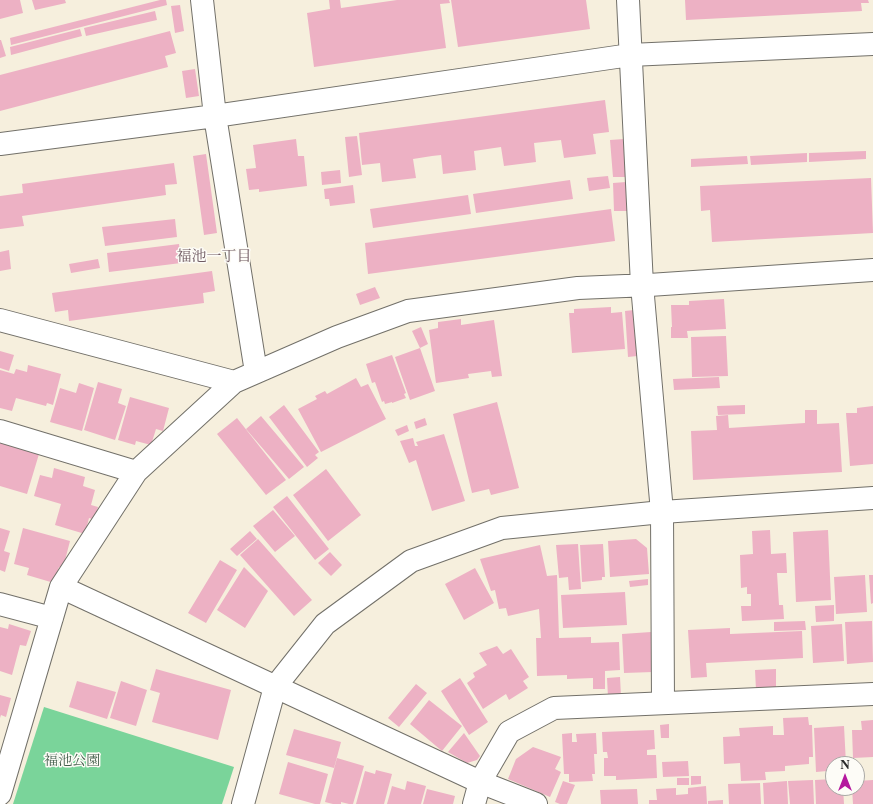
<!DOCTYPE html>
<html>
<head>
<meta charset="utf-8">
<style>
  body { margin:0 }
  #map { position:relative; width:873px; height:804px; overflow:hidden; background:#f6efdd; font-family:"Libre Caslon Text",serif }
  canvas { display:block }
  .north { position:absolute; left:825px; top:756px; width:40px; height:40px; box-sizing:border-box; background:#fdfcf7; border:1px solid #a9a8a5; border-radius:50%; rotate:0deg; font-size:11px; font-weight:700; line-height:16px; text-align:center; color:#2b2b2b }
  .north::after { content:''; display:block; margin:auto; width:14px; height:18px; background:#b5179e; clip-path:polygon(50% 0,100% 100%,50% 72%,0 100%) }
</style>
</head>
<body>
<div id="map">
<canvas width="873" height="804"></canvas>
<div class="north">N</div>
</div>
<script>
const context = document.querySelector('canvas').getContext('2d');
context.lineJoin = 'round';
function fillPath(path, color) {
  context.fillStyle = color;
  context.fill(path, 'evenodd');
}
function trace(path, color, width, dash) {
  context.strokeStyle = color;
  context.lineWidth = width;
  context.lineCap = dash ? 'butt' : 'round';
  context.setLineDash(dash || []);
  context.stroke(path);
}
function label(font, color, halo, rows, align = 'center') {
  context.font = font + ' "Libre Caslon Text","Noto Serif JP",serif';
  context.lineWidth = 3;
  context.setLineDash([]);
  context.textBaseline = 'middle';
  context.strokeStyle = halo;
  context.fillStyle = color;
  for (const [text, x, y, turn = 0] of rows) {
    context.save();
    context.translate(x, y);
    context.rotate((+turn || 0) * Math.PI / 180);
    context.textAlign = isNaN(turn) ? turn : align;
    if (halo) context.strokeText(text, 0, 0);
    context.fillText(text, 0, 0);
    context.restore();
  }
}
const green = new Path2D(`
  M44,707L234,767L222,804H13Z`);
const building = new Path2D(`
  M0,0H20L23,13L0,19Z
  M32,0H65L66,3L35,10Z
  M160,0H166L167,5L11,45L10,38Z
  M329,0H340L341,8L397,0H449L450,3L440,4L446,48L314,67L307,13L330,9Z
  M451,0H586L590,29L458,47Z
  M685,0H868L869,3H861L862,11L686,20Z
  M180,5L184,31L175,33L171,6Z
  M155,11L157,20L86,36L84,28Z
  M80,29L82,36L11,55L10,47Z
  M170,31L176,53L165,56L168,67L0,111V75Z
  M0,40H1L6,56L0,58Z
  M195,69L199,96L186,98L182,71Z
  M605,100L609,132L593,134L596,154L564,158L561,140L534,143L536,162L504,166L501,147L474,151L476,170L443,174L441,155L432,156L413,159L416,178L382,182L380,163L362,165L359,133Z
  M357,136L362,175L349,177L345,137Z
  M296,139L298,156H304L307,186L259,192V189L249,190L246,169L256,168L253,145Z
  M624,139L626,177H613L610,140Z
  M866,151V159L809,162V153Z
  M807,153V162L751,165L750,156Z
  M206,154L217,233L204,235L193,156Z
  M747,156L748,164L691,167V159Z
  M174,163L177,184L165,185L166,195L22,216L24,226L0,229V196L23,193L22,184Z
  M340,170L341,183L322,185L321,172Z
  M608,176L610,188L589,191L587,178Z
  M871,178L873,233L712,242L710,210L701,211L700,186Z
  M570,180L573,199L476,213L473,194Z
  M626,182L627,211H614L613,183Z
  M353,185L355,203L330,206L329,199H325L324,189Z
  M468,195L471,214L373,228L370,209Z
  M611,209L615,241L368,274L365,243Z
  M175,219L177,237L105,246L102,227Z
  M179,244L181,263L109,272L107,253Z
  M9,250L11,269L0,271V252Z
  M98,259L100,268L71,273L69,264Z
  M212,271L215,291L203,293L204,303L69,321L68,310L55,312L52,293Z
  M375,287L380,298L360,305L356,294Z
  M724,299L726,329L687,331L688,338H671V327H672L671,305H689V301Z
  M611,307V313L622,312L625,349L572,353L569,313H574V309Z
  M634,310L637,356L628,357L625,311Z
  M461,319V325L494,320L502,376L492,377L491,371L468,374L469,378L436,383L429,330L438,328V322Z
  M421,327L428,344L420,348L412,331Z
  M726,336L728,376L692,377L691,337Z
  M420,348L435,391L410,400L395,357Z
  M0,351L14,355L9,371L0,368Z
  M392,355L406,393L404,394L406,398L392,403V402L385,404L384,401L382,402L375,382L372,383L366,364Z
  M28,365L61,374L53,405L47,403L46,406L16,398L12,411L0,408V370L14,374L16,369L27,372Z
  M719,377L720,388L674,390L673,379Z
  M356,378L361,387L368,384L386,419L321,452L298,409L317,399L315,396L325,391L327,394Z
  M98,382L122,389L118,403L126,406L115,440L84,430Z
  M79,383L94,388L82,431L50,422L60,388L76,393Z
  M130,397L169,408L163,431L156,429L151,445L136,441L135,445L118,440Z
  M497,402L519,488L491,495L489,489L472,493L453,414Z
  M284,405L319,452L315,455L318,458L307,467L269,417Z
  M745,405V414L718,415L717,406Z
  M873,406V464L850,466L846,413H857V408Z
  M805,410H817V424L839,423L842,472L693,480L691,431L717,430L716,416L728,415L729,428L805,423Z
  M261,416L304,467L289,479L246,429Z
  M237,418L286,480L266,495L217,434Z
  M425,418L427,425L416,429L414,422Z
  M407,425L409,431L398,436L395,430Z
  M444,434L465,501L432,511L416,460L409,463L400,441L413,438L415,446H418L416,442Z
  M0,443L39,454L27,494L0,486Z
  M54,468L85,477L83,486L95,490L91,505L98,507L95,520L89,518L85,534L55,525L61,504L34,496L40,475L52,478Z
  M326,469L361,515L328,541L293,495Z
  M287,496L329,549L315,560L273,507Z
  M273,510L295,536L275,552L253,526Z
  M0,528L10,531L4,551L10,553L5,572L0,570Z
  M23,528L70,541L63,568L59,567L54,583L27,575L29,568L14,564Z
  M770,530L771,554L786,553L787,573H777L779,605H783L784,619L742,621L741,606H751V594H747V587L741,588L740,555L753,554L752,531Z
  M828,530L831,600L796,602L793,532Z
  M250,531L257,539L237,556L230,549Z
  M258,539L312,600L294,616L240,555Z
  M636,539L647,548L649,574L610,577L608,541Z
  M578,544L581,589L569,590L568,577L559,578L556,545Z
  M603,544L605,577H602V580L582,582L580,545Z
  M540,545L547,576L557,575L559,638L591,637V643L619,642L620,670L605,671V689H593V678L567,679V675L537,676L536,638H541L539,609L508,616L506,608L499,609L495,590L491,591L480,559Z
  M330,552L342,565L331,576L318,563Z
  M220,560L237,570L206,623L188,613Z
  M244,567L268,591L245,628L217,610Z
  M475,568L494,603L464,620L445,584Z
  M865,575L867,612L836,614L834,577Z
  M869,575H873V603L871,604Z
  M648,579V585L630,587L629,581Z
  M625,592L627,625L563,628L561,595Z
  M834,605V621L816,622L815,606Z
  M805,621L806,630L774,631V622Z
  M872,621L873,662L847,664L845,622Z
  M9,624L31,631L26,646L20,645L12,675L0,671V627L8,629Z
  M842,624L844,661L813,663L811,626Z
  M730,628V634L802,631L803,658L706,663L707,677L691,678L688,630Z
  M651,632L653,672L624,673L622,634Z
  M497,646L503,654L511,649L529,677L523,681L528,688L509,700L506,694L483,709L467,683L475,677L473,673L487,665L479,653Z
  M156,669L231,690L218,740L152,722L160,693L150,690Z
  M776,669V690H756L755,670Z
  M620,677L621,696L608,697L607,678Z
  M460,678L488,722L469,735L441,691Z
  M77,681L116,692L107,719L69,707Z
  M121,681L147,690L136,726L110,718Z
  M416,684L427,693L399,727L388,718Z
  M0,695L11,698L6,717L1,715L0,718Z
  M429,700L462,726L442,751L410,724Z
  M808,717L809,725H812L813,757H809V764L785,766V771L765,772L766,780L741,781L740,763L724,764L723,737L740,736L739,728L773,726V735H784L783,718Z
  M873,720V757L853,758L852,730H862L861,721Z
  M669,724V738H661L660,725Z
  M844,726L846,764H833V773H827V771L816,772L814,728Z
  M294,729L341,742L334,768L286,755Z
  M654,730L655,749L647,750V755H656L657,778L616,780V776H604V758H608L607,752H603L602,732Z
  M464,733L480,756L477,760L467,763L448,752Z
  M572,733V742H577L576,734L596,733L597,754H594L595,774H592L593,781L569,782V774H564L562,734Z
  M533,747L561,757L555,769L561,772L550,797L508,779L516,759Z
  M337,758L364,766L353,804H349L341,802V804H333L325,802Z
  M688,761L689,776L663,777L662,762Z
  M288,762L328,774L320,804H315L279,794Z
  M376,770L392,774L384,804H356L365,771L375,774Z
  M691,776H701V784L691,785Z
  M677,778H689V785H677Z
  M833,779V788H843L844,804H816L815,780Z
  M813,780L814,804H790L788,781Z
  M873,780V804H853L852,788H857V781Z
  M407,781L426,786L421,804H387L392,786L405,790Z
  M563,781L575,785L567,804H560L555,802Z
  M787,781L788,804H764L763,783Z
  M760,783L761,804H729L728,784Z
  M706,786L707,804H649V800H657L656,789L676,788V795L688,794V788Z
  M427,789L455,796L453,804H423Z
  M637,789L638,804H601L600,790Z
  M723,800V804H708V801Z`);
const street = new Path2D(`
  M202,0L215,116L256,372
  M628,0L642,285L662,512L663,703
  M0,144L215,116L630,55L873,44
  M0,320L234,382
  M0,431L136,472
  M61,587L480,782L536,804
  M0,604L52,618
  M0,794L61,587L136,472L234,382L337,337L408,311L578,288L649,285L873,270
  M474,804L480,782L509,732L554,708L873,694`);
const secondary = new Path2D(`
  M243,804L275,687L325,624L411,561L502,528L662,512L873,498`);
const parkNames = [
  ["福池公園",72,761]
];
const neighbourhoodNames = [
  ["福池一丁目",214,257]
];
fillPath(green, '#7ad49a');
fillPath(building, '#edb1c4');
trace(street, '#727069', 24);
trace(secondary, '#727069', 24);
trace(street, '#fff', 22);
trace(secondary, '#fff', 22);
label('14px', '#435e4c', '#fdfcf7', parkNames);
label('15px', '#6f5a61', '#fdfcf7', neighbourhoodNames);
</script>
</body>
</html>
